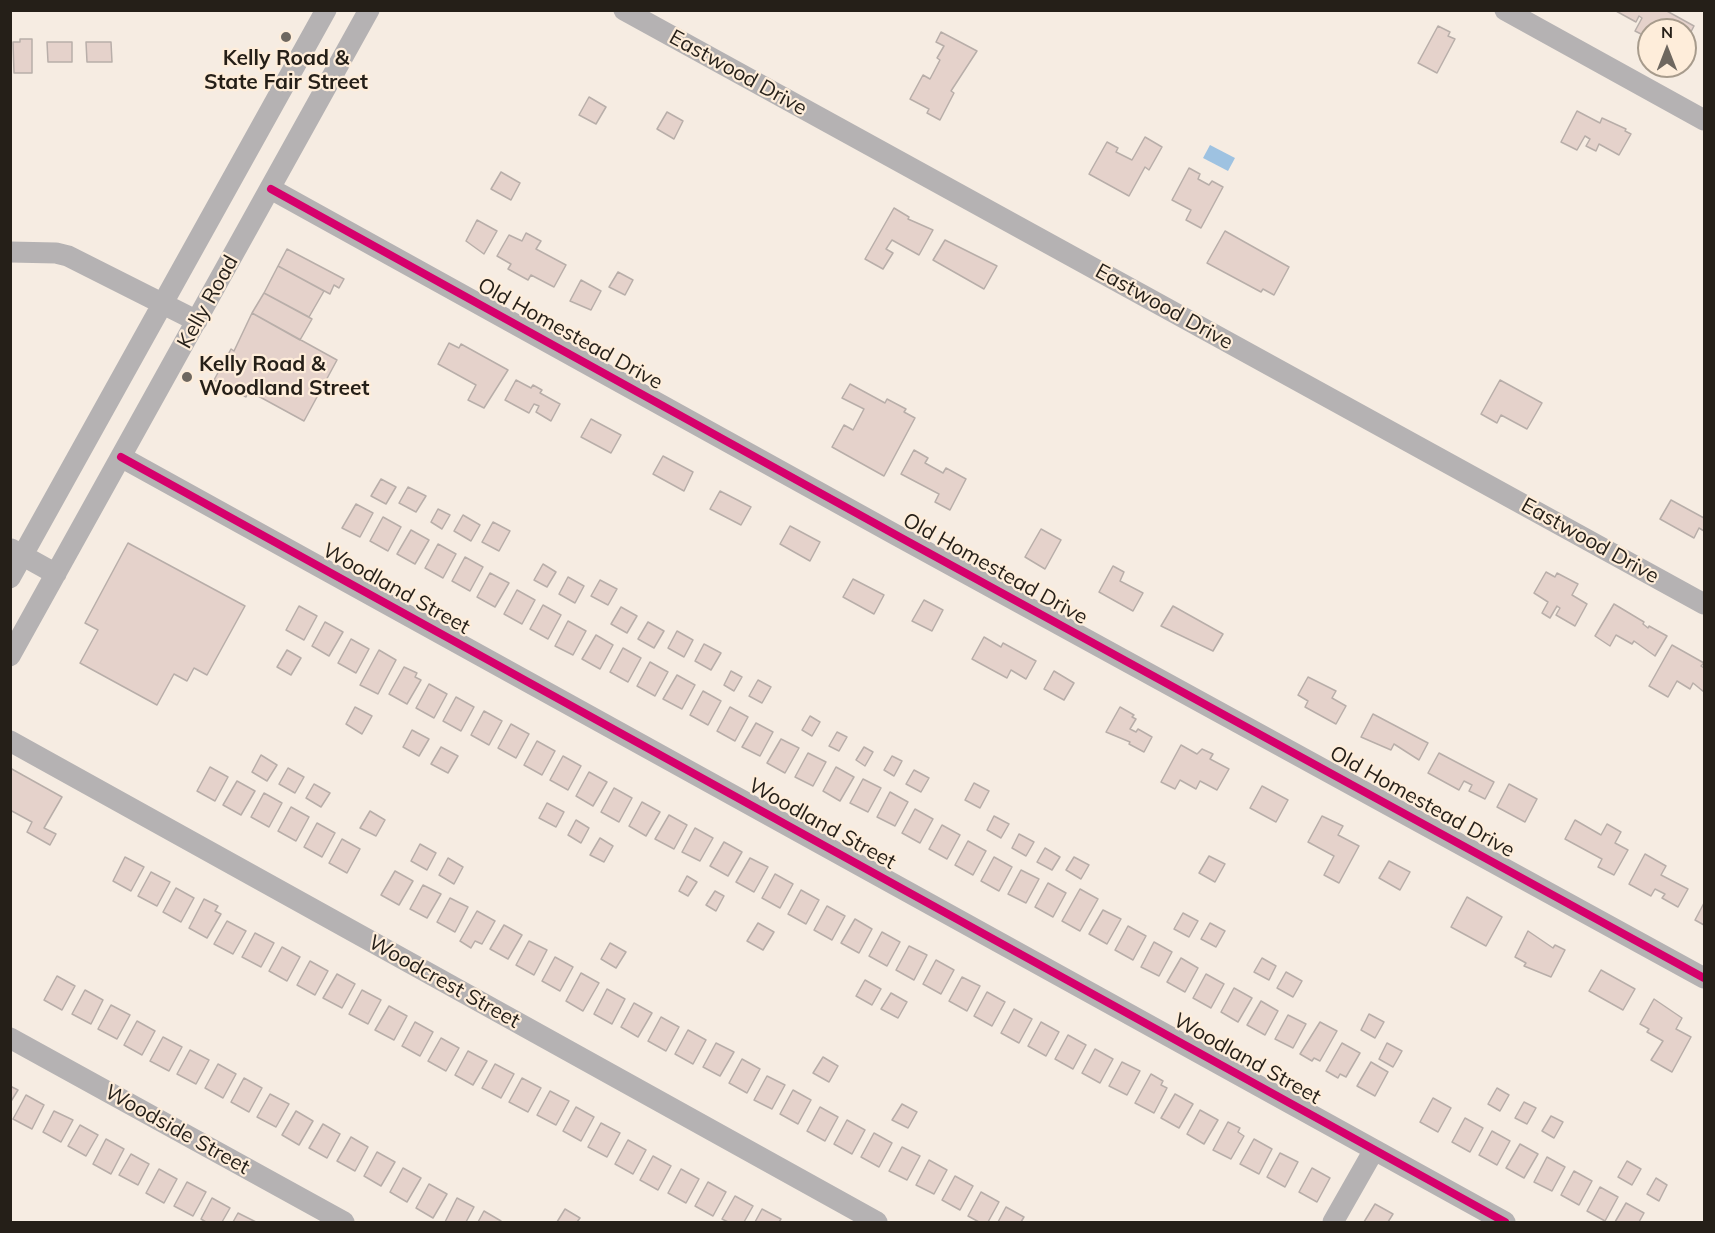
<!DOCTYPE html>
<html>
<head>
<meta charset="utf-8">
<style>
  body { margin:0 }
  #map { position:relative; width:1715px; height:1233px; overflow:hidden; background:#f6ece2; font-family:Mulish,sans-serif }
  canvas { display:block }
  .frame { position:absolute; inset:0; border:12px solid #251f18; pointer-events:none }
  .north { position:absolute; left:1637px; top:18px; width:60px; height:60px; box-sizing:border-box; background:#feedda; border:2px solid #a79b8c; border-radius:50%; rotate:0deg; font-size:16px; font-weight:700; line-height:24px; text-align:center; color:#251f18 }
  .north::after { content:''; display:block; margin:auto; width:21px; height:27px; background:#6e675f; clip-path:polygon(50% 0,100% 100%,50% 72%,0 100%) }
</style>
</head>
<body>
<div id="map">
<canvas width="1715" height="1233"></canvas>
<div class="frame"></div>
<div class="north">N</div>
</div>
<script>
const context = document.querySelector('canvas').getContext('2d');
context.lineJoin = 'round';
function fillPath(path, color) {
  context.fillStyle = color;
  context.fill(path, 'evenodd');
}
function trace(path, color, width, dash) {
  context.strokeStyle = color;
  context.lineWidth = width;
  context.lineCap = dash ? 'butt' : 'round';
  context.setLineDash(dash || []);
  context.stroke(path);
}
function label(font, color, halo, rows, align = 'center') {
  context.font = font + ' Mulish,sans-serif';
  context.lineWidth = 4.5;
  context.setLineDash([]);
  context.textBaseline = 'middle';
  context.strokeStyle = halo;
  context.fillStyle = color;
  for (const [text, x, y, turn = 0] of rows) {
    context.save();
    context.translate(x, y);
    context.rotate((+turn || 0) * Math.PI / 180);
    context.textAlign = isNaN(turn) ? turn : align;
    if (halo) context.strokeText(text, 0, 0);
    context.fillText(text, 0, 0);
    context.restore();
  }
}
const water = new Path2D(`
  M1210,145L1235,158L1228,171L1203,158Z`);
const building = new Path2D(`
  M1665,10L1694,26L1685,43V30H1649V38L1635,31L1642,18L1639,16L1636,22L1616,11Z
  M1438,26L1450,32L1448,36L1455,39L1437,73L1418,63Z
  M941,32L977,51L951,91L954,93L940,120L927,113L929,109L910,99L923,75L930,79L940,60L937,58L944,46L936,42Z
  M20,39H32V73H14L13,42H20Z
  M47,42H72V62H48Z
  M86,42H111L112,62H87Z
  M589,97L606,107L596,124L579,115Z
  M1577,111L1600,123L1602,118L1626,129L1625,131L1631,134L1619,155L1599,144L1596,151L1586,146L1590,139L1585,136L1577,150L1561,142Z
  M667,112L683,121L674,139L657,129Z
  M1145,137L1162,147L1149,170L1145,167L1129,196L1089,174L1107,142L1118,148L1116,152L1132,160Z
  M1189,168L1200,174L1198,179L1209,185L1212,181L1223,187L1201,228L1186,220L1191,210L1172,200Z
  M501,172L520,183L511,200L491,189Z
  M894,208L909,217L908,219L933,230L919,255L892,240L886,249L893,253L883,269L865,259Z
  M477,220L497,231L484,254L466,241Z
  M1225,231L1289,267L1274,295L1263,289L1261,292L1207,263Z
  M526,233L541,241L536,249L566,265L554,287L531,275L528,280L508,269L511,264L497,256L509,235L522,241Z
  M945,240L997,266L984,289L933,260Z
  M287,249L344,279L339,288L334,285L330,294L278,266Z
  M278,266L324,291L309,317L264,293Z
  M618,272L633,280L625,295L609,287Z
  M581,280L601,291L591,310L570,301Z
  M264,293L312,319L300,340L252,313Z
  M252,313L337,360L304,421L249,391L246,397L214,380L231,349L234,351Z
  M449,343L459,348L461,344L508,370L484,408L468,400L476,385L438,364Z
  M516,380L531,388L533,385L542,390L540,393L560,404L551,421L536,412L539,406L534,404L529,413L505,400Z
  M1500,380L1542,403L1527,429L1501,415L1497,423L1481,414Z
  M850,384L885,403L887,399L906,409L904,412L915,418L884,476L832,447L844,425L853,430L864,409L842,398Z
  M591,419L621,435L611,453L581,437Z
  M914,450L928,458L925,463L943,473L946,468L966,479L950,510L935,502L939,494L901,474Z
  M663,456L693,472L684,491L653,474Z
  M381,479L396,487L386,504L371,496Z
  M408,487L426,496L416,512L399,503Z
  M720,491L751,507L741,525L710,509Z
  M1671,500L1704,518V531L1699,528L1694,538L1660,519Z
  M356,504L373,513L360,537L342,528Z
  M438,509L450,515L442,529L431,522Z
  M463,515L480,525L471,541L454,531Z
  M383,517L401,527L388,551L370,541Z
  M493,522L510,531L499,551L482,542Z
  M790,526L820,542L810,561L780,544Z
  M1041,529L1061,540L1045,569L1025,557Z
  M411,530L429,540L415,564L397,554Z
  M128,543L245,606L207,675L194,668L187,681L174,674L157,705L80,663L98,630L85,623Z
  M438,544L456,554L443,578L425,568Z
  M465,557L483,567L470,591L452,581Z
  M543,564L556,572L547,587L534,580Z
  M1113,566L1124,572L1120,581L1143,593L1133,611L1099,592Z
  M1546,572L1555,577L1557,573L1578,584L1572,595L1587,604L1575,626L1556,615L1560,608L1557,606L1550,618L1542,613L1548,602L1534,593Z
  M490,573L509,583L495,607L477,597Z
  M568,577L584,586L575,603L559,594Z
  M853,579L884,595L874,614L843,597Z
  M600,580L617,589L608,605L591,596Z
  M517,590L535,600L522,624L504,614Z
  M924,600L943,610L932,631L912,621Z
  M1614,604L1644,622L1643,624L1648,628L1649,626L1667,636L1655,656L1634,641L1632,644L1616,635L1610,646L1595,636Z
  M543,605L561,615L548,639L530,629Z
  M299,606L317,616L304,640L286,630Z
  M1173,606L1223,634L1213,651L1161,626Z
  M621,607L637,616L627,633L611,624Z
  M568,621L586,631L573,655L555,646Z
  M325,622L343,632L329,656L312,646Z
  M648,622L664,631L654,648L638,639Z
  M677,631L693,640L684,657L668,648Z
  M596,635L613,645L600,669L582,659Z
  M984,637L1001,647L1003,643L1036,661L1026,679L1011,670L1007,678L972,659Z
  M351,639L369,649L356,673L338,663Z
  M704,644L721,653L711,670L695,661Z
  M1672,645L1704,663L1701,666L1704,668V692L1693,683L1690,689L1677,681L1668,697L1649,686Z
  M623,648L641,658L628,682L610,672Z
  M287,650L301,658L291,675L277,667Z
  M379,650L396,660L378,694L360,685Z
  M650,662L668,672L655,696L637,686Z
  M404,667L417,673L415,677L421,680L407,704L389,694Z
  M731,671L742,677L734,691L724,685Z
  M1054,671L1074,683L1064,700L1044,689Z
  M677,675L695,685L682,709L663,699Z
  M1308,677L1336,691L1332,698L1346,706L1336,724L1305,707L1308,701L1298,695Z
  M758,680L771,687L762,703L749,696Z
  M429,684L447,694L434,718L416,708Z
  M703,691L721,701L708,725L690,715Z
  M456,697L474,707L461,731L443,721Z
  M355,707L372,716L362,734L346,724Z
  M730,707L748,717L735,741L717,731Z
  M1120,707L1134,715L1132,717L1136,719L1130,729L1136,732L1138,729L1152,737L1144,752L1129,744L1130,742L1106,732Z
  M484,711L502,721L489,745L471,735Z
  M1373,714L1428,743L1419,760L1394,744L1391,750L1361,737Z
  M810,716L820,722L812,736L802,730Z
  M756,723L773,732L760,756L742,747Z
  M511,724L529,734L516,758L498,748Z
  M412,730L429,739L419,756L403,747Z
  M837,732L847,737L839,751L829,746Z
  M781,739L799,748L785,773L767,763Z
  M537,741L555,751L542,775L524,765Z
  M1181,745L1197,754L1202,749L1213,754L1210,759L1229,769L1217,790L1200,781L1196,789L1180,780L1175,789L1161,782Z
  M441,747L458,756L448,773L431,764Z
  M864,747L873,752L865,766L856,760Z
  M808,753L826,762L813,786L795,777Z
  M1439,753L1494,782L1485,799L1469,791L1472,785L1464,781L1459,790L1428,773Z
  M261,755L277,765L267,781L252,772Z
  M563,756L581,766L568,790L550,780Z
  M892,756L902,761L894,776L884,770Z
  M210,767L228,777L215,801L197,791Z
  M836,767L854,777L840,801L823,791Z
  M10,768L62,797L44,828L56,834L50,845L27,832L32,822L10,810Z
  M288,768L304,777L295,793L279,784Z
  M914,770L929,778L921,792L906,784Z
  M589,772L607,782L593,806L576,796Z
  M863,779L881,788L868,812L850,803Z
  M237,781L255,791L241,815L223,805Z
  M974,783L989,791L980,808L965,800Z
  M314,784L330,793L321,807L306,798Z
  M1509,784L1537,799L1525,822L1497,807Z
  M1262,786L1288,800L1276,822L1250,808Z
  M614,788L632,798L619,822L601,812Z
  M890,792L908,802L895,826L877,817Z
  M264,793L282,803L269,827L251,817Z
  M642,802L660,812L646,836L629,826Z
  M547,803L564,812L556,827L539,818Z
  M291,807L309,817L296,841L278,831Z
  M915,809L933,819L920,843L902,833Z
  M370,811L385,820L376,836L360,828Z
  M669,815L687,825L674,849L655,839Z
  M994,816L1009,824L1001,838L987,830Z
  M1322,816L1343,826L1338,835L1359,846L1339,883L1324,875L1334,856L1308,842Z
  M576,820L589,828L581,843L568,835Z
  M1575,820L1601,835L1607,824L1621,832L1615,843L1628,850L1614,875L1598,867L1602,859L1565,839Z
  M317,823L335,833L322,857L304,847Z
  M942,825L960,835L947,859L929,849Z
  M695,828L713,838L700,861L682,852Z
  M1019,834L1034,842L1026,856L1012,848Z
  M600,838L613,846L604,862L590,855Z
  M342,839L360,849L347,873L329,863Z
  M968,841L986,851L973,875L955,865Z
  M724,842L742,852L728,876L710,866Z
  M420,844L436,853L427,870L411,861Z
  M1045,848L1060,857L1052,870L1037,862Z
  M1645,854L1666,866L1661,875L1688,889L1678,907L1662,898L1665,894L1655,889L1651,896L1629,884Z
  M1209,856L1225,864L1215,882L1199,873Z
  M125,857L144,867L131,891L113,881Z
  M994,857L1012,867L999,891L981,881Z
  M1074,857L1089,865L1081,879L1066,870Z
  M448,858L463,867L454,884L439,875Z
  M750,858L768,867L754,892L736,882Z
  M1389,861L1410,872L1400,890L1379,878Z
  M1021,870L1039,879L1026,903L1008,894Z
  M395,871L413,881L399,905L381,895Z
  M151,872L170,882L157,906L138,896Z
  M775,874L793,884L780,908L762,898Z
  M687,876L697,882L688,896L679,891Z
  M1048,883L1066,893L1053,917L1035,907Z
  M423,885L441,894L427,918L410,909Z
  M176,888L194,898L181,922L163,912Z
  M1080,889L1098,899L1080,931L1062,921Z
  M801,890L819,900L806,924L788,914Z
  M715,891L724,896L716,911L706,905Z
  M1467,897L1502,917L1486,946L1451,927Z
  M450,898L468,907L455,932L437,922Z
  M204,899L218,906L215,911L221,914L207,938L189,928Z
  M1704,903V925L1695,920Z
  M827,906L845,916L832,940L814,930Z
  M1103,910L1121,919L1107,944L1089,934Z
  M477,911L495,921L482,944L475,941L471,948L460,941Z
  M1183,913L1198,921L1189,937L1174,929Z
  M855,919L872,929L859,953L841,943Z
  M227,921L246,931L233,954L214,944Z
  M758,923L774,932L763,950L747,941Z
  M1210,923L1225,931L1216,947L1201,939Z
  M504,925L522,935L508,959L490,949Z
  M1128,926L1146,936L1133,960L1115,950Z
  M1528,931L1553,948L1555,945L1565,950L1551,977L1524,966L1526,963L1515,957Z
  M882,932L900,942L887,966L869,956Z
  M255,933L274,943L261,967L242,957Z
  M529,941L547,950L534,975L516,965Z
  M1154,942L1172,952L1159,976L1141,967Z
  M610,943L626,952L616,968L601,959Z
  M909,946L927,955L914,980L896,970Z
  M282,947L300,957L287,981L269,971Z
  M555,957L573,967L560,991L542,981Z
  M1181,958L1198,968L1185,992L1167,982Z
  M1262,958L1276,966L1269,980L1254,972Z
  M936,960L954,970L941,994L923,984Z
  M310,961L328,971L315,995L297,985Z
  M1601,970L1635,989L1623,1010L1589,991Z
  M1286,972L1302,981L1293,997L1277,988Z
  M581,973L599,983L583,1011L566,1001Z
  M337,974L355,984L342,1008L323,998Z
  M1206,974L1224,984L1211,1008L1193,998Z
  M57,976L75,986L62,1010L44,1000Z
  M962,977L980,986L967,1011L949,1001Z
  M865,980L881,989L872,1005L856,996Z
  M1234,988L1252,998L1238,1022L1221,1012Z
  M607,989L625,999L612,1024L594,1014Z
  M85,990L103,1000L91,1024L72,1014Z
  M362,990L381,1000L368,1024L349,1014Z
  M987,992L1005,1002L992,1026L974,1016Z
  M891,993L907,1002L898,1018L881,1009Z
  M1654,999L1682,1018L1676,1029L1691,1037L1672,1072L1651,1060L1663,1041L1647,1032L1649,1029L1640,1024Z
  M1261,1001L1278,1011L1265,1035L1247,1025Z
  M634,1003L652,1013L638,1037L621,1027Z
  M111,1005L130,1015L117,1039L98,1029Z
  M389,1006L407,1016L394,1040L375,1030Z
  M1014,1009L1032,1019L1019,1043L1001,1033Z
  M1369,1014L1384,1022L1375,1038L1361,1030Z
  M1288,1015L1306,1024L1293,1048L1275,1039Z
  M661,1017L679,1027L666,1051L648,1041Z
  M137,1021L155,1031L142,1055L124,1045Z
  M415,1022L433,1032L420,1056L402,1046Z
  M1041,1022L1059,1032L1046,1056L1028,1046Z
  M1320,1022L1337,1031L1320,1061L1314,1058L1312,1061L1300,1054Z
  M688,1030L706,1040L693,1064L675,1054Z
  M1068,1035L1086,1045L1073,1069L1055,1059Z
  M163,1037L182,1047L169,1071L150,1061Z
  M441,1038L459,1048L446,1071L428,1061Z
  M716,1043L734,1052L720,1076L703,1067Z
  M1342,1043L1360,1053L1346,1077L1340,1074L1338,1078L1326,1071Z
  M1387,1043L1402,1051L1393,1067L1379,1059Z
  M1095,1049L1113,1059L1100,1083L1082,1073Z
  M190,1050L209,1060L196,1084L177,1074Z
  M468,1051L487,1061L473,1085L455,1075Z
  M823,1057L838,1066L829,1082L813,1073Z
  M742,1059L760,1069L747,1093L729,1083Z
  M1122,1062L1140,1071L1127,1095L1109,1086Z
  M1371,1062L1388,1072L1375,1096L1357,1086Z
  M218,1064L236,1074L223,1098L205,1088Z
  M495,1064L514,1074L501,1098L482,1088Z
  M1151,1074L1163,1081L1161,1085L1167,1088L1154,1113L1135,1103Z
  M767,1076L785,1085L772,1109L754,1100Z
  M244,1078L262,1088L249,1112L231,1102Z
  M522,1078L541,1088L528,1112L509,1102Z
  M10,1086L18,1090L10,1103Z
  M1497,1088L1509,1095L1500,1111L1488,1104Z
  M793,1090L811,1100L798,1124L780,1114Z
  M550,1091L569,1101L556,1125L537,1115Z
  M270,1094L289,1104L276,1127L257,1117Z
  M1175,1094L1193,1104L1179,1128L1161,1118Z
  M26,1095L44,1105L32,1129L13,1119Z
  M1433,1098L1451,1108L1438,1132L1420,1122Z
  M1524,1102L1536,1108L1527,1124L1515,1118Z
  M902,1104L917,1112L908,1128L892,1120Z
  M576,1107L594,1117L581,1141L563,1131Z
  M820,1107L838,1117L825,1141L807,1131Z
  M1200,1110L1218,1120L1204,1144L1187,1134Z
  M54,1111L73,1120L61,1142L43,1132Z
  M296,1111L313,1121L299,1145L282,1135Z
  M1551,1116L1563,1122L1554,1138L1542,1131Z
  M1465,1118L1483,1128L1470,1152L1452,1142Z
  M847,1120L865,1130L852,1154L834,1144Z
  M1228,1122L1240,1128L1238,1132L1244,1136L1231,1159L1213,1150Z
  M601,1123L620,1133L607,1157L588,1147Z
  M323,1124L340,1134L327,1158L309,1148Z
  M80,1125L98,1135L86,1156L68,1146Z
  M1492,1131L1510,1141L1497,1165L1479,1155Z
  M874,1133L892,1143L879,1167L861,1157Z
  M351,1137L368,1147L355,1171L337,1161Z
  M106,1139L124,1149L111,1174L93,1164Z
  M1254,1139L1272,1149L1259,1174L1240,1164Z
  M628,1140L646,1150L633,1174L615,1164Z
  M1520,1144L1538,1154L1524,1178L1506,1168Z
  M902,1147L920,1156L907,1180L889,1171Z
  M377,1152L395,1162L381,1186L364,1176Z
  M1280,1153L1298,1162L1285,1187L1267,1177Z
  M131,1154L149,1164L138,1185L119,1175Z
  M653,1156L671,1166L658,1190L640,1180Z
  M1547,1157L1565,1167L1552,1191L1534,1182Z
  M929,1160L947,1170L934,1194L916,1185Z
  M1627,1161L1641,1169L1632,1185L1618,1177Z
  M403,1168L421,1178L407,1202L390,1192Z
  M1312,1168L1330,1178L1317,1202L1299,1192Z
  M159,1169L177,1179L164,1203L146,1193Z
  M681,1169L699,1179L686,1203L668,1193Z
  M1574,1171L1592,1181L1579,1205L1561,1195Z
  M955,1176L973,1186L960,1210L942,1200Z
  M1656,1178L1667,1185L1659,1201L1647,1194Z
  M187,1182L206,1192L193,1216L174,1206Z
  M708,1182L726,1192L713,1216L695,1206Z
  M429,1184L447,1194L433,1218L416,1208Z
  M1600,1187L1618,1197L1605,1221L1587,1211Z
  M981,1192L999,1202L988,1222H979L968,1216Z
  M735,1196L753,1206L744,1222H728L722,1219Z
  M212,1198L230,1208L222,1222H206L201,1219Z
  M457,1198L474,1207L466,1222H445Z
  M1626,1203L1644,1213L1639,1222H1615Z
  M1375,1204L1393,1214L1388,1222H1364Z
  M1006,1207L1024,1217L1021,1222H998Z
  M565,1209L580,1218L577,1222H557Z
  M762,1209L781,1219L779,1222H755Z
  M484,1211L501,1221L500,1222H478Z
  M238,1213L256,1222H233Z`);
const minor = new Path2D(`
  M624,10L1704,604
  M1505,10L1704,120
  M271,189L896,535L1704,978
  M10,252L56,253L68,256L197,321
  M121,457L1505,1222
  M11,549L56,574
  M10,578L326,10
  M10,656L369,10
  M10,741L877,1222
  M10,1038L344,1222
  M1333,1222L1374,1150`);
const cycleway = new Path2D(`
  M271,189L896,535L1704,978
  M121,457L1505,1222`);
const markers = [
  [286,37,6,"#6e675f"],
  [187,377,6,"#6e675f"]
];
const poiNames = [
  ["Kelly Road &",286,59],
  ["State Fair Street",286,83],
  ["Kelly Road &",199,365,"left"],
  ["Woodland Street",199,389,"left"]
];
const streetNames = [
  ["Eastwood Drive",738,73,29],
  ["Kelly Road",208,302,-61],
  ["Eastwood Drive",1164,307,29],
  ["Old Homestead Drive",570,334,29],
  ["Eastwood Drive",1590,541,29],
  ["Old Homestead Drive",995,569,29],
  ["Woodland Street",396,589,29],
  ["Old Homestead Drive",1422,802,29],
  ["Woodland Street",822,824,29],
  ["Woodcrest Street",444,982,29],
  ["Woodland Street",1247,1059,29],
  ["Woodside Street",177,1130,29]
];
fillPath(water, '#9ec2e1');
fillPath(building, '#e5d2cb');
trace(building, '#b8aea9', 1.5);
trace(minor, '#b5b2b3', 21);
trace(cycleway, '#d6006c', 8);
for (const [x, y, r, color] of markers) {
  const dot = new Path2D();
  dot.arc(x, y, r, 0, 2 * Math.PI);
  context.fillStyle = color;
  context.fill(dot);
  trace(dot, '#feedda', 2);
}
label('bold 21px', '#251f18', '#feedda', poiNames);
label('21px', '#251f18', '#feedda', streetNames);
</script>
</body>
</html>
